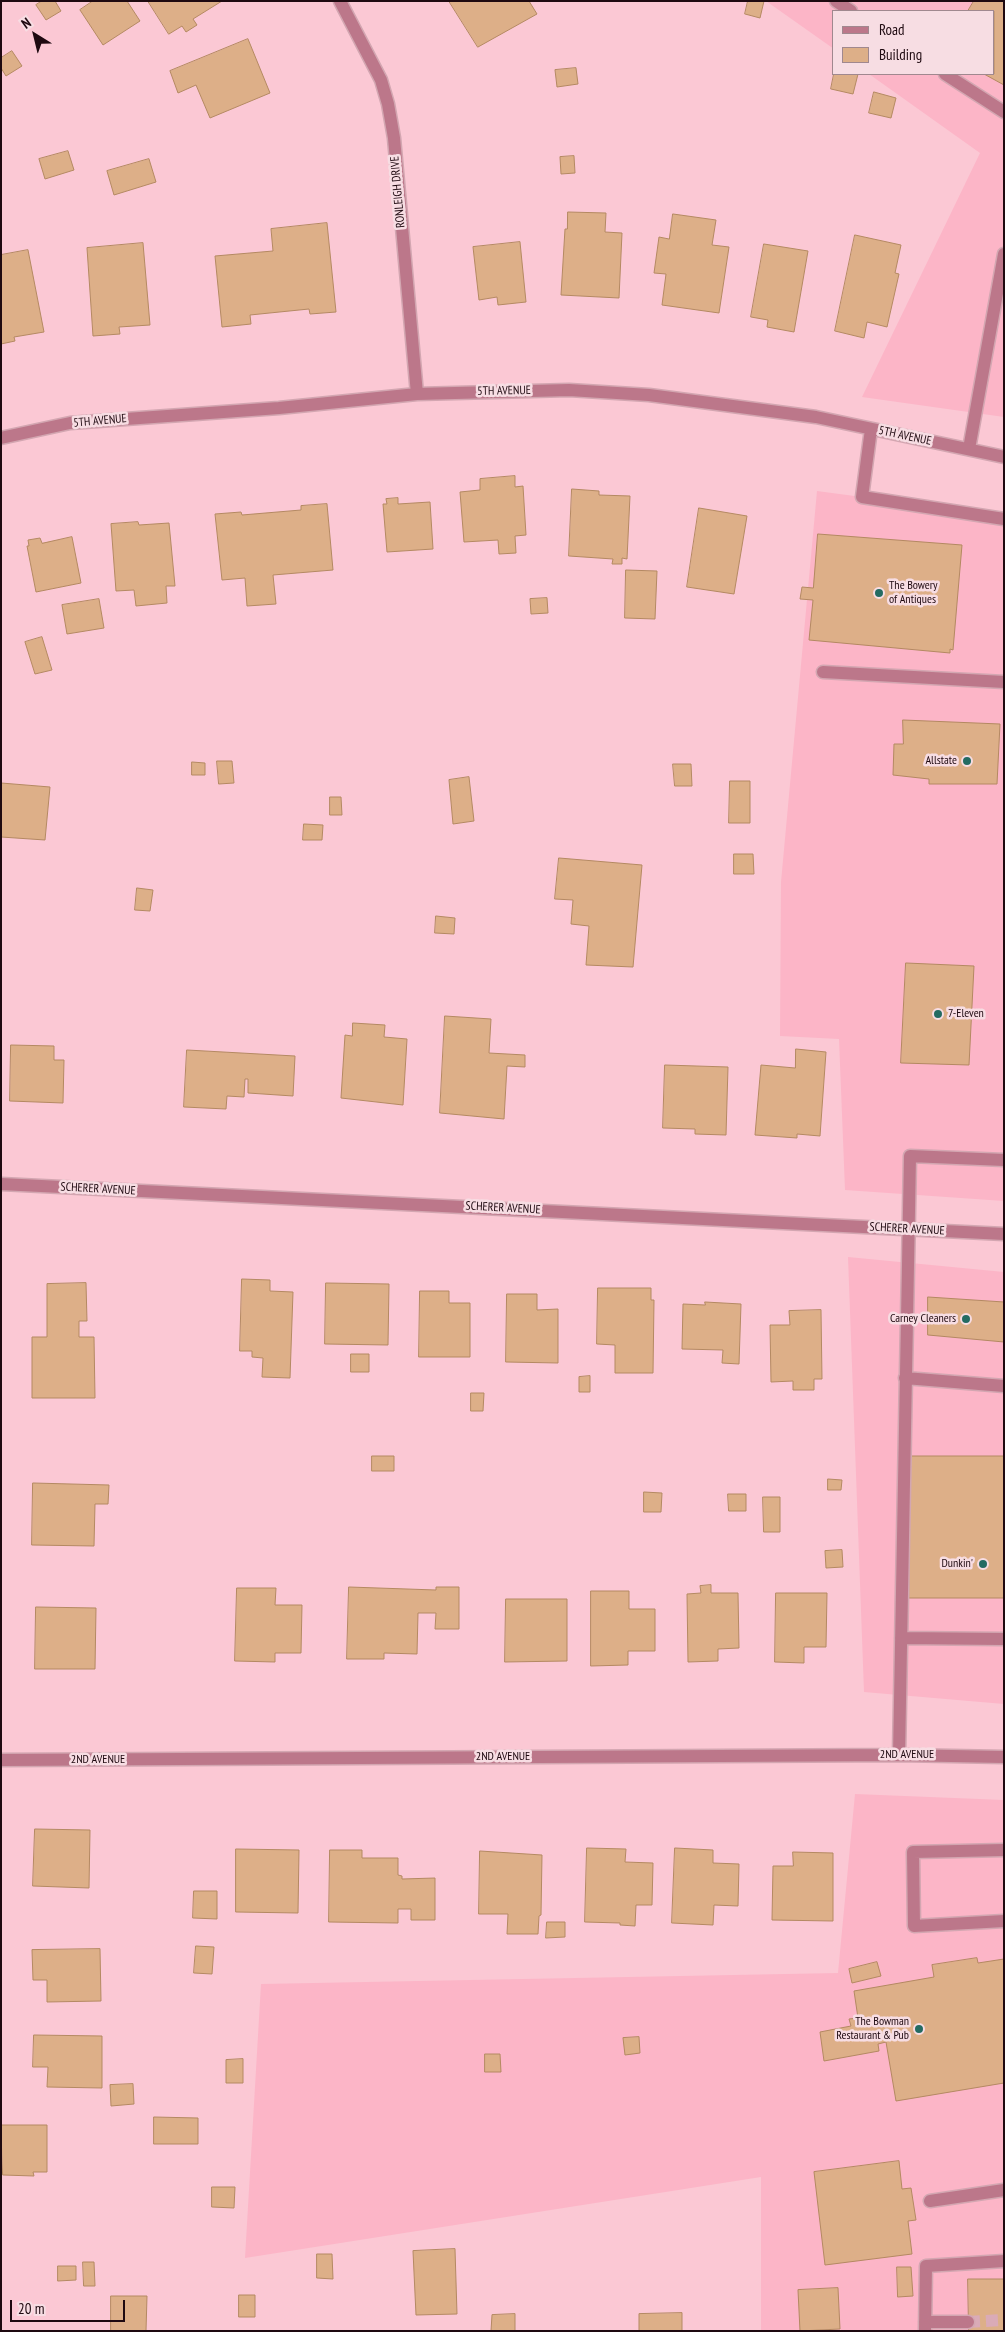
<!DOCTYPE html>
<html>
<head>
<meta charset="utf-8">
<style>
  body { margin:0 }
  #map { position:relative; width:1005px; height:2332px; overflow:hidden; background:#fbc8d4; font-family:"PT Sans Narrow",sans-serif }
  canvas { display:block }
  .frame { position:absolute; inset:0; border:2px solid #1e0910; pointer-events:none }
  .legend { position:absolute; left:832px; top:10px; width:162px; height:65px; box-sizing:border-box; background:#f7dde3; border:1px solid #a0888f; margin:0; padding:6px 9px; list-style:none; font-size:15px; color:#1e0910 }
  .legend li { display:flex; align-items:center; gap:10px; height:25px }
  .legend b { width:25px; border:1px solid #a0888f }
  .north { position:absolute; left:10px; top:10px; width:50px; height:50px; -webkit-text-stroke:4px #f7dde3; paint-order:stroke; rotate:324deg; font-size:14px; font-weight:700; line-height:20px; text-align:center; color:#1e0910 }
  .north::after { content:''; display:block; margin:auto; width:18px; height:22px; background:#1e0910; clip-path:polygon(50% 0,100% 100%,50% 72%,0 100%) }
  .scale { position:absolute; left:10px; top:2300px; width:115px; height:22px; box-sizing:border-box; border:2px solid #1e0910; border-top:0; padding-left:6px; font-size:15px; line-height:18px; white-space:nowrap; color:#1e0910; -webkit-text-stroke:4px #f7dde3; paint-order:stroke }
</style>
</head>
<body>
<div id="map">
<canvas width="1005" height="2332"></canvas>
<div class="frame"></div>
<ul class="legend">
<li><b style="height:6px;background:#bc778a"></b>Road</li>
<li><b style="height:14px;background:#ddaf88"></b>Building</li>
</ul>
<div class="north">N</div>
<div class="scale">20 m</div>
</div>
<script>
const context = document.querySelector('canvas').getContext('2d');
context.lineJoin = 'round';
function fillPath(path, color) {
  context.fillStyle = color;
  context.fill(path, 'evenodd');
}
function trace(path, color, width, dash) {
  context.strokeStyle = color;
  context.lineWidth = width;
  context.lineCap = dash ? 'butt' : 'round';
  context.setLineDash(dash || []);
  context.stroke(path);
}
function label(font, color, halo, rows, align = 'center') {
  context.font = font + ' "PT Sans Narrow",sans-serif';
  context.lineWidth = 5;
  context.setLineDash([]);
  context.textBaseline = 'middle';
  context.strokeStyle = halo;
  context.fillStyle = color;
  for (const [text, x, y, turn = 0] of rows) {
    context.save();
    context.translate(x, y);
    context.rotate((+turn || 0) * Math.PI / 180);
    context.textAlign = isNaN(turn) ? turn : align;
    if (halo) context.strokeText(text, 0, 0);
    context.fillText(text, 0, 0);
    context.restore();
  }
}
const built = new Path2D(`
  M766,1H1004V417L862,397L980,153L869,74H994V11H834V49Z
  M817,491L1004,516V1201L845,1190L839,1039L780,1036L781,882Z
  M848,1257L1004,1272V1704L864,1692Z
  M855,1794L1004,1800V2331H761V2177L245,2258L261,1984L838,1973Z`);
const building = new Path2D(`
  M42,1H55L61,11L46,20L36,5Z
  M93,1H127L140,21L103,45L80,10Z
  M148,1H222L193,19L197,25L186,32L182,26L169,34Z
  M449,1H529L537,14L478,47Z
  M748,1H764L760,18L745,14Z
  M974,1H1004V85L984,74H994V11H968Z
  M248,39L270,93L210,118L196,85L178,93L170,71Z
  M12,51L22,66L6,76L1,68V58Z
  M576,68L578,84L557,87L555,70Z
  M834,74H858L853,94L831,89Z
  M874,92L896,98L891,118L869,113Z
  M68,151L74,170L45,179L39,159Z
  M574,156L575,173L561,174L560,157Z
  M149,159L156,182L114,195L107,171Z
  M568,212L606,213L605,232L622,233L619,298L561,295L565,229H567Z
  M673,214L716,220L712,245L729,247L719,313L662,305L666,274L654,273L659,237L669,239Z
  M327,223L336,312L310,314L309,309L250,315L251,324L222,327L215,256L273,251L271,229Z
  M855,235L901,245L895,273L899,274L887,327L867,322L864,338L835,331Z
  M520,242L526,302L498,305L497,297L479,300L473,247Z
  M143,243L150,325L119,327L120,334L93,336L87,248Z
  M764,244L808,251L794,332L767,327L768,320L751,317Z
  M28,250L44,332L14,337L15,341L1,344V255Z
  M515,476V487L523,486L526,535L515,536L516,553L499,554L498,540L464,542L460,492L480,490V479Z
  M572,489L599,491V495L630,496L627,559L622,558V564H612L613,559L569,556Z
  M398,498V504L430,502L433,549L387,552L383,504H387L386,499Z
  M327,504L333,570L273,575L276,604L247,606L245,578L222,580L215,514L241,512L242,515L301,510V506Z
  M699,508L747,516L734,594L687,587Z
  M138,522L139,525L169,523L175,586H166L167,603L136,606L134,590L116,591L111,524Z
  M818,534L962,545L953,650L950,649V653L809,640L813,600L800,599L802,587L813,588Z
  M72,537L81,583L36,592L27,546H29L28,540L40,538L42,543Z
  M626,570L657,571L655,619L625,618Z
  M547,598L548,613L531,614L530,599Z
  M99,599L104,628L67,634L62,605Z
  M42,637L52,670L35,674L25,642Z
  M903,720L1000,724L997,784H929V779L893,775L894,744H903Z
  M217,761H232L234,783L219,784Z
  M192,762L205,763V775H192Z
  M673,764H691L692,786H675Z
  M469,777L474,821L453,824L449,780Z
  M730,781H750V823H729Z
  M1,783L50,787L45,840L1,837Z
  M330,797H341L342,815H330Z
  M304,824L323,825L322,840H303Z
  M734,854H753L754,874H734Z
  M559,858L642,865L633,967L586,965L589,926L571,924L573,900L555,899Z
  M137,888L153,890L150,911L135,910Z
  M436,916L455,918L454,934L435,933Z
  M906,963L974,966L969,1065L901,1063Z
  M445,1016L491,1019L489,1053L525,1055V1067L507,1066L504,1119L440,1113Z
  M353,1023L385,1025L384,1037L407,1039L403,1105L341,1098L345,1035L352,1036Z
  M11,1045L54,1046V1060H64L63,1103L10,1101Z
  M796,1049L826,1052L820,1136L797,1134V1138L755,1135L761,1065L795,1068Z
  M187,1050L295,1056L293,1096L248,1093V1079H245L244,1097L227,1096L226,1109L184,1107Z
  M665,1065L728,1067L726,1135L695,1134V1129L663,1128Z
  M242,1279L270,1280V1291L293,1292L290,1378L262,1377L263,1358L252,1357V1351H240Z
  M86,1283L87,1321H79V1337H94L95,1398H32V1337H47V1284Z
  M326,1283L389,1284L388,1345L325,1344Z
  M598,1288H651V1300H654L653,1373H615V1345L597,1344Z
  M420,1291H449V1303H470V1357H419Z
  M507,1294H537V1310L558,1309V1363L506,1362Z
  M928,1297L1004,1302V1342L928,1335Z
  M705,1302L741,1304L739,1364L722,1363L723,1350L682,1349L683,1304L705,1305Z
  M821,1310L822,1379H814V1390H793V1381L771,1382L770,1325H790L789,1311Z
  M351,1354H369V1372H351Z
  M590,1376V1392H579V1377Z
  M471,1393H484L483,1411H471Z
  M372,1456H394V1471H372Z
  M909,1456H1004V1598H909Z
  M828,1479L842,1480L841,1490H828Z
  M33,1483L109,1485L108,1504H95L94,1546L32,1545Z
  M644,1492L662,1493L661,1512H644Z
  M728,1494H746V1511H729Z
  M763,1497H780V1532H764Z
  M842,1550L843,1567L826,1568L825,1551Z
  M711,1585V1593H738L739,1648L718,1649V1661L688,1662L687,1594L701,1593L700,1586Z
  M349,1587L436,1590V1587H459V1629H435L436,1613H418L417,1654L384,1653V1659H347Z
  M237,1588H276L275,1605H302L301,1653H275V1662L235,1661Z
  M591,1591H629V1609H655V1651H628V1665L591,1666Z
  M776,1593H827L826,1647H804V1663L775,1662Z
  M506,1599H567V1661L505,1662Z
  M36,1607L96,1608L95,1669H35Z
  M35,1829L90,1830L89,1888L33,1886Z
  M587,1848L626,1849L625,1862L653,1863L652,1905H636L635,1926L620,1925V1923L585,1922Z
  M675,1848L713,1850V1863L739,1864L738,1906L714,1905L713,1925L672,1923Z
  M236,1849L299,1850L298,1913L236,1912Z
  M330,1850H362V1858H398V1875L402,1876V1879L435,1878V1920H411V1909H398V1923L329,1922Z
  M480,1851L542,1855L541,1915L539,1916L538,1934H507L508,1914H479Z
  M793,1852L833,1853V1921L772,1920L773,1866H793Z
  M194,1891H217V1919L193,1918Z
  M547,1922H565V1937L546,1938Z
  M196,1946L214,1947L212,1974L194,1973Z
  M100,1949L101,2001L47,2002V1980H33L32,1950Z
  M977,1958L978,1963L1004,1959V2083L896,2101L886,2042L878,2044L879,2051L824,2061L820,2032L851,2026L849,2019L858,2018L854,1991L934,1977L932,1965Z
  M877,1962L881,1976L852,1983L849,1969Z
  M34,2035L102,2036V2088L47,2087L48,2067H33Z
  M639,2037L640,2053L625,2055L623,2038Z
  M485,2054H500L501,2072H485Z
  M243,2059V2083H226V2060Z
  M133,2084L134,2104L111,2106L110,2085Z
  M154,2117L198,2118V2144H154Z
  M1,2125H47V2172H33L34,2176L3,2175Z
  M899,2161L902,2189L911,2188L916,2220L908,2221L912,2254L825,2265L814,2172Z
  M212,2187H235L234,2208L212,2207Z
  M455,2249L457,2314L416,2315L413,2251Z
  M317,2254H332L333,2279L317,2278Z
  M83,2262H94L95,2286H84Z
  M58,2266H76V2280L58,2281Z
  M897,2267H911L913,2296L898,2297Z
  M968,2279H1004V2331H969Z
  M838,2288L840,2329L800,2331L798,2290Z
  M239,2295H255V2317H239Z
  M111,2296H147L146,2331H111Z
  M682,2313V2331H639V2314Z
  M515,2314V2331H491L492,2315Z`);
const minorTunnel = new Path2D(`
  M968,2322L1004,2320`);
const minor = new Path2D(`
  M340,1L381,80L388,104L394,138L417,394
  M836,1L851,11
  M945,74L1004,112
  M871,429L862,497L1004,519
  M1,438L70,423L279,408L417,394L569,390L649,395L816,417L1004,457
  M969,449L1004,254
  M823,672L1004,682
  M1,1184L1004,1234
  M905,1378L1004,1386
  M901,1638L1004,1639
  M899,1755L910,1156L1004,1160
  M1,1760L899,1755L1004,1757
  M1004,1850L913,1852L914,1926L1004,1921
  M930,2201L1004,2190
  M925,2322H968
  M925,2331L926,2266L1004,2261`);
const markers = [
  [879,593,5,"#246b62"],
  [967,761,5,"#246b62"],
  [938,1014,5,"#246b62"],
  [966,1319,5,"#246b62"],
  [983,1564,5,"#246b62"],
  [919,2029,5,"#246b62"]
];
const streetNames = [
  ["RONLEIGH DRIVE",398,192,-95],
  ["5TH AVENUE",504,391,-1],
  ["5TH AVENUE",100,421,-5],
  ["5TH AVENUE",905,436,12],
  ["SCHERER AVENUE",98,1189,3],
  ["SCHERER AVENUE",503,1208,3],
  ["SCHERER AVENUE",907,1229,3],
  ["2ND AVENUE",907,1755],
  ["2ND AVENUE",503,1757],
  ["2ND AVENUE",98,1760]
];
const poiNames = [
  ["The Bowery",889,586,"left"],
  ["of Antiques",889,600,"left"],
  ["Allstate",957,761],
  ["7-Eleven",948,1014,"left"],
  ["Carney Cleaners",956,1319],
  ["Dunkin'",973,1564],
  ["The Bowman",909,2022],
  ["Restaurant & Pub",909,2036]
];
fillPath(built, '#fcb5c7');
fillPath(building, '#ddaf88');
trace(building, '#b48962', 1);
trace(minorTunnel, '#daabb7', 12, [12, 6]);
trace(minor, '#d3a6b1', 15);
trace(minor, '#bc778a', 12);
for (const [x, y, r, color] of markers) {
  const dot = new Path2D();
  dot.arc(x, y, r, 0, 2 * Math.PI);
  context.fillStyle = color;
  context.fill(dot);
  trace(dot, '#f7dde3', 2);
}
label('12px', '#1e0910', '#f7dde3', streetNames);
label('12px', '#1e0910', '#f7dde3', poiNames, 'right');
</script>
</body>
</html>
